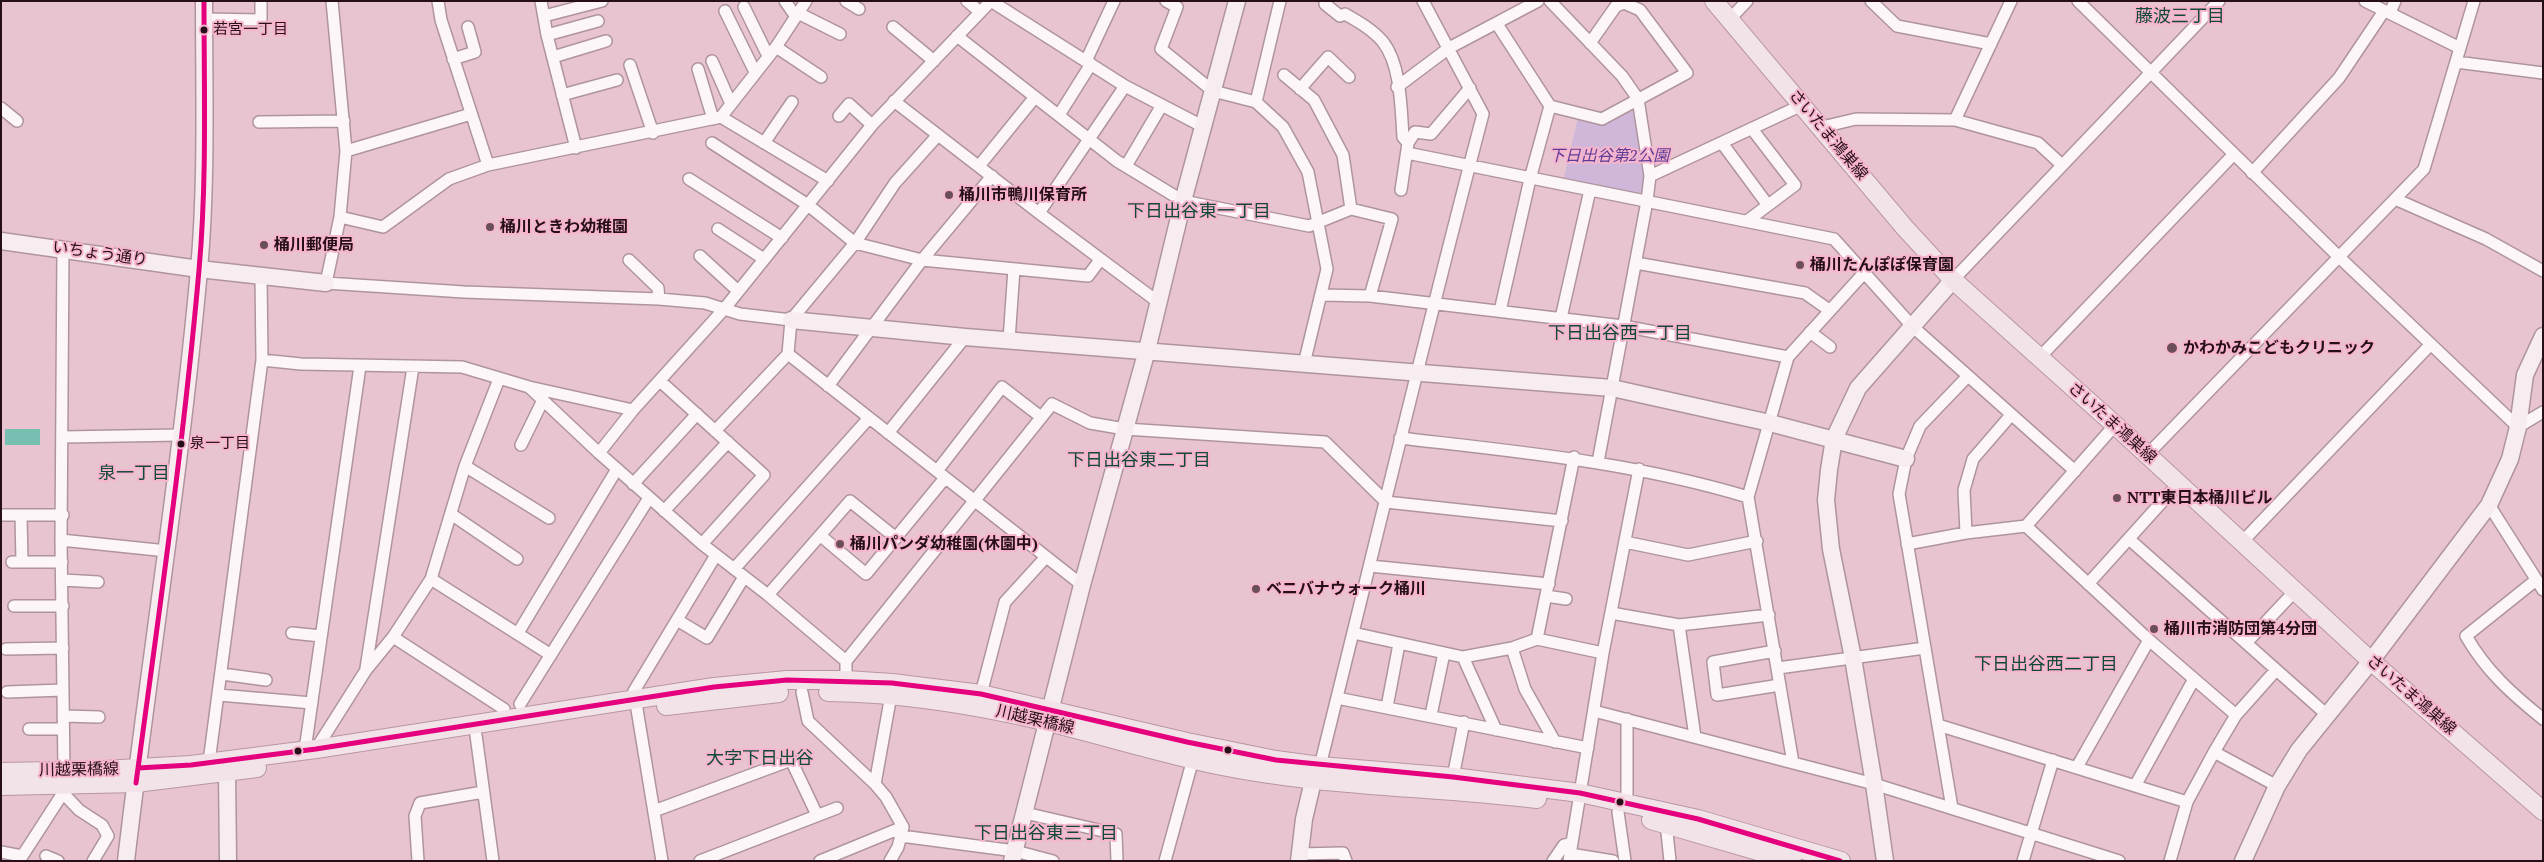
<!DOCTYPE html>
<html>
<head>
<meta charset="utf-8">
<style>
  body { margin:0 }
  #map { position:relative; width:2544px; height:862px; overflow:hidden; background:#e8c4d1; font-family:"PT Serif",serif }
  canvas { display:block }
  .frame { position:absolute; inset:0; border:2px solid #260f18; pointer-events:none }
</style>
</head>
<body>
<div id="map">
<canvas width="2544" height="862"></canvas>
<div class="frame"></div>
</div>
<script>
const context = document.querySelector('canvas').getContext('2d');
context.lineJoin = 'round';
function fillPath(path, color) {
  context.fillStyle = color;
  context.fill(path, 'evenodd');
}
function trace(path, color, width, dash) {
  context.strokeStyle = color;
  context.lineWidth = width;
  context.lineCap = dash ? 'butt' : 'round';
  context.setLineDash(dash || []);
  context.stroke(path);
}
function label(font, color, halo, rows, align = 'center') {
  context.font = font + ' "PT Serif","Noto Sans JP",serif';
  context.lineWidth = 4;
  context.setLineDash([]);
  context.textBaseline = 'middle';
  context.strokeStyle = halo;
  context.fillStyle = color;
  for (const [text, x, y, turn = 0] of rows) {
    context.save();
    context.translate(x, y);
    context.rotate((+turn || 0) * Math.PI / 180);
    context.textAlign = isNaN(turn) ? turn : align;
    if (halo) context.strokeText(text, 0, 0);
    context.fillText(text, 0, 0);
    context.restore();
  }
}
const green = new Path2D(`
  M1629,108L1633,110L1646,181L1645,193L1641,195L1563,181L1578,118Z`);
const water = new Path2D(`
  M5,429H40V445H5Z`);
const street = new Path2D(`
  M332,1L346,151L340,217L326,283L464,292L659,299L705,303L740,314L791,320L788,354L1082,585
  M438,1L441,20L488,165
  M541,1L547,35L576,148
  M785,1L796,17
  M846,1L859,9
  M967,1L980,12
  M991,1L1125,86L1204,127
  M1166,1L1177,7L1161,49L1213,91L1256,102L1283,127L1308,172L1327,269L1304,364
  M1550,1L1622,76L1638,99L1650,176L1647,201L1598,462
  M1871,1L1897,26L1991,44
  M2078,1L2338,256L2518,427L2543,412
  M2365,1L2460,48
  M1325,4L1340,16L1345,14C1359,22 1373,30 1383,42C1401,65 1401,108 1403,137L1408,143
  M744,7L768,56
  M725,11L755,72
  M798,13L840,34
  M2390,13L2395,1
  M544,16L602,1
  M204,19L261,20V1
  M1729,20L1747,1
  M1497,24L1550,106L1530,179L1500,311
  M893,27L934,61
  M547,35L598,21
  M957,36L1117,161L1183,201L1309,226L1351,209L1392,219L1370,296
  M776,47L821,77
  M553,57L606,41
  M453,59L475,52L468,27
  M712,61L731,104
  M1086,61L1114,1
  M2456,62L2543,73
  M630,65L653,133
  M698,69L713,119
  M1284,75L1314,100L1343,155L1351,209
  M1397,87L1449,48L1538,1
  M1300,89L1328,57L1349,77
  M562,95L617,80
  M894,101L1039,213L1158,302
  M1256,102L1280,1
  M1550,106L1602,119L1687,73L1640,10L1624,3L1616,6L1590,43
  M1,108L17,121
  M1059,115L1091,64
  M839,116L849,104L872,125
  M721,117L828,181
  M1955,120L2011,1
  M259,122L344,121
  M1822,127L1856,119L1955,120L2038,143L2062,165
  M712,143L808,205L855,243L922,260L1088,276L1100,260
  M764,143L792,102
  M1722,143L1767,204
  M346,151L471,114
  M1407,153L1834,239L1912,326L2075,471
  M979,166L1035,97
  M1126,166L1162,105
  M2252,173L2339,78L2384,11
  M1650,176L1802,105
  M689,179L782,238
  M1401,190L1408,143L1415,132L1431,134L1470,88
  M2395,199L2486,239L2543,271
  M1039,213L1125,86
  M340,217L383,227L449,179L488,165L721,117L776,47L806,1
  M1747,221L1795,185L1752,129
  M718,229L764,259
  M63,248L61,540L64,771
  M700,256L738,291
  M629,260L658,288L659,299
  M1636,263L1805,293L1829,310
  M1953,280L2219,1
  M1322,295L1370,296L1623,326L1788,357
  M1561,318L1590,190
  M791,320L855,243L895,183L938,135
  M1810,332L1830,347
  M1009,340L1014,269
  M2040,357L2234,154
  M262,360L301,364L462,367L529,387L633,410
  M660,381L764,475L702,544
  M828,386L922,260L992,176
  M529,387L599,453L702,544L768,595L846,661
  M715,431L788,354
  M888,433L965,337
  M63,437L180,435
  M1400,438C1520,452 1632,462 1748,497L1793,763
  M521,445L543,400
  M599,453L633,410L725,308L872,125L991,1
  M2147,455L2424,169L2474,1
  M465,466L549,518
  M937,471L1002,387L1041,417
  M633,484L697,414
  M1748,497L1788,357L1864,273
  M2489,505L2543,590
  M664,511L728,442
  M451,514L517,559
  M1,515H63
  M21,515L22,562
  M2026,526L2149,640L2236,715
  M1966,533L1964,490L1973,459L2011,415
  M821,536L866,574L945,478
  M2129,539L2326,714
  M61,540L167,551
  M1625,542L1688,555L1757,541
  M2242,542L2431,344
  M1907,544L1966,533L2026,526L2115,425
  M12,562H62
  M1370,566L1549,584
  M734,569L869,418
  M431,579L551,655
  M63,580L98,582
  M2536,580L2466,636C2486,671 2512,694 2543,719
  M2088,584L2178,484
  M768,595L850,501L896,538
  M1546,596L1566,599
  M14,606H63
  M1611,613L1679,625L1769,615
  M677,620L707,638L744,577
  M1679,625L1695,737
  M292,633L321,636
  M518,633L617,469
  M1353,633L1463,657L1512,648L1537,639L1603,653
  M393,637L504,709
  M1537,639L1574,457
  M2246,643L2295,591
  M1512,648L1525,689L1555,742
  M6,649L63,648
  M1775,651L1713,662L1717,695L1780,685
  M1463,657L1496,730
  M366,668L413,367
  M1778,668L1925,648
  M222,674L266,680
  M846,680V661L1052,404L1090,423L1125,429L1325,442L1386,502L1562,521
  M7,692L63,690
  M802,692L808,721L875,784L886,797L903,827L898,847L890,861
  M981,694L1005,602L1046,557
  M219,695L312,703
  M1337,698L1588,748
  M520,704L649,498
  M1387,707L1399,644
  M1594,711L1874,784
  M1431,715L1444,653
  M63,716L99,717
  M1938,725L2187,802
  M29,729H63
  M476,735L493,861
  M316,749L366,670L393,637L431,579L465,466L499,379
  M305,750L360,366
  M2214,752L2277,786
  M209,762L262,360L261,276
  M1320,766C1374,549 1426,330 1483,114L1423,1
  M2077,767L2149,640
  M1453,777L1464,722
  M875,784L891,695
  M1874,784L2119,861
  M2135,786L2194,679
  M63,793L79,810L102,825L108,836L93,861
  M1625,802L1627,793V719
  M1952,808L1899,494L1906,459L1920,426L1968,376
  M654,811L791,760L817,815
  M1618,812L1625,861
  M1025,813L1116,834L1117,861
  M1666,823L1670,861
  M901,836L1015,851L1053,861
  M1,852L22,856
  M1299,854L1343,853L1346,861
  M1570,854L1613,861
  M46,856L58,861
  M19,861L63,793L64,788
  M418,861L415,816L420,803L483,792
  M662,861L634,691L716,555
  M700,861L837,808
  M820,861L903,827
  M1165,861L1193,759
  M1553,861L1564,845L1572,843
  M1569,861L1603,653L1639,469
  M2023,861L2053,760
  M2170,861L2187,802L2214,752L2236,715L2276,670`);
const secondary = new Path2D(`
  M1,241L199,269L326,283
  M791,320L965,337L1612,388L1770,423L1906,459
  M227,772L228,861
  M1874,784L1853,658L1831,549L1826,500L1829,470L1834,439L1858,388L1953,280
  M1874,784L1885,861
  M126,861C149,664 181,468 199,270C207,181 204,91 204,1
  M1012,861L1082,585L1147,350L1183,201L1237,1
  M1299,861L1304,819L1313,781
  M2243,861L2277,786L2299,750L2371,661L2489,505L2510,459L2518,427L2525,375L2543,336`);
const primary = new Path2D(`
  M1714,1L1905,228L1953,280L2115,425L2371,661L2543,811
  M828,692C901,693 977,705 1048,722C1105,736 1160,753 1217,765C1323,787 1430,786 1537,799
  M666,706L779,693
  M1,772L104,770L191,765L316,749L714,687L787,680H846L892,683L981,694L1187,742L1276,760L1320,766L1453,777L1580,793L1698,819L1841,861
  M1,786L136,783L257,768
  M1651,820L1792,861`);
const bus1 = new Path2D(`
  M138,768L191,765L316,749L714,687L787,680L892,683L981,694L1187,742L1276,760L1453,777L1580,793L1698,819L1840,861
  M136,783C159,612 184,441 199,270C207,181 204,91 204,1`);
const markers = [
  [204,30,4.5,"#260f18"],
  [949,195,5,"#6a4e59"],
  [490,227,5,"#6a4e59"],
  [264,245,5,"#6a4e59"],
  [1800,265,5,"#6a4e59"],
  [2172,348,6,"#6a4e59"],
  [181,444,4.5,"#260f18"],
  [2117,498,5,"#6a4e59"],
  [840,544,5,"#6a4e59"],
  [1256,589,5,"#6a4e59"],
  [2154,629,5,"#6a4e59"],
  [1228,750,4.5,"#260f18"],
  [298,751,4.5,"#260f18"],
  [1620,802,4.5,"#260f18"]
];
const busNames = [
  ["若宮一丁目",213,30],
  ["泉一丁目",190,444]
];
const streetNames = [
  ["さいたま鴻巣線",1828,135,50],
  ["いちょう通り",100,254,8],
  ["さいたま鴻巣線",2112,423,42],
  ["さいたま鴻巣線",2411,695,41],
  ["川越栗橋線",1035,720,13],
  ["川越栗橋線",79,770,-1]
];
const parkNames = [
  ["下日出谷第2公園",1609,156]
];
const poiNames = [
  ["桶川市鴨川保育所",959,195],
  ["桶川ときわ幼稚園",500,227],
  ["桶川郵便局",274,245],
  ["桶川たんぽぽ保育園",1810,265],
  ["かわかみこどもクリニック",2183,348],
  ["NTT東日本桶川ビル",2127,498],
  ["桶川パンダ幼稚園(休園中)",850,544],
  ["ベニバナウォーク桶川",1266,589],
  ["桶川市消防団第4分団",2164,629]
];
const neighbourhoodNames = [
  ["藤波三丁目",2180,17],
  ["下日出谷東一丁目",1199,212],
  ["下日出谷西一丁目",1620,334],
  ["下日出谷東二丁目",1139,461],
  ["泉一丁目",134,474],
  ["下日出谷西二丁目",2046,665],
  ["大字下日出谷",760,759],
  ["下日出谷東三丁目",1046,834]
];
fillPath(green, '#cfb7da');
fillPath(water, '#77bfb1');
trace(street, '#af949e', 14);
trace(secondary, '#af949e', 19);
trace(primary, '#b996a4', 20);
trace(street, '#fcf6f8', 11);
trace(secondary, '#f7edf0', 16);
trace(primary, '#f2e3e9', 18);
trace(bus1, '#e5007d', 5);
for (const [x, y, r, color] of markers) {
  const dot = new Path2D();
  dot.arc(x, y, r, 0, 2 * Math.PI);
  context.fillStyle = color;
  context.fill(dot);
  trace(dot, '#f7b5cd', 2);
}
label('15px', '#260f18', '#f7b5cd', busNames, 'left');
label('16px', '#260f18', '#f7b5cd', streetNames);
label('italic 16px', '#5b3c96', '#f7b5cd', parkNames);
label('bold 16px', '#260f18', '#f7b5cd', poiNames, 'left');
label('18px', '#10483c', '#f7b5cd', neighbourhoodNames);
</script>
</body>
</html>
